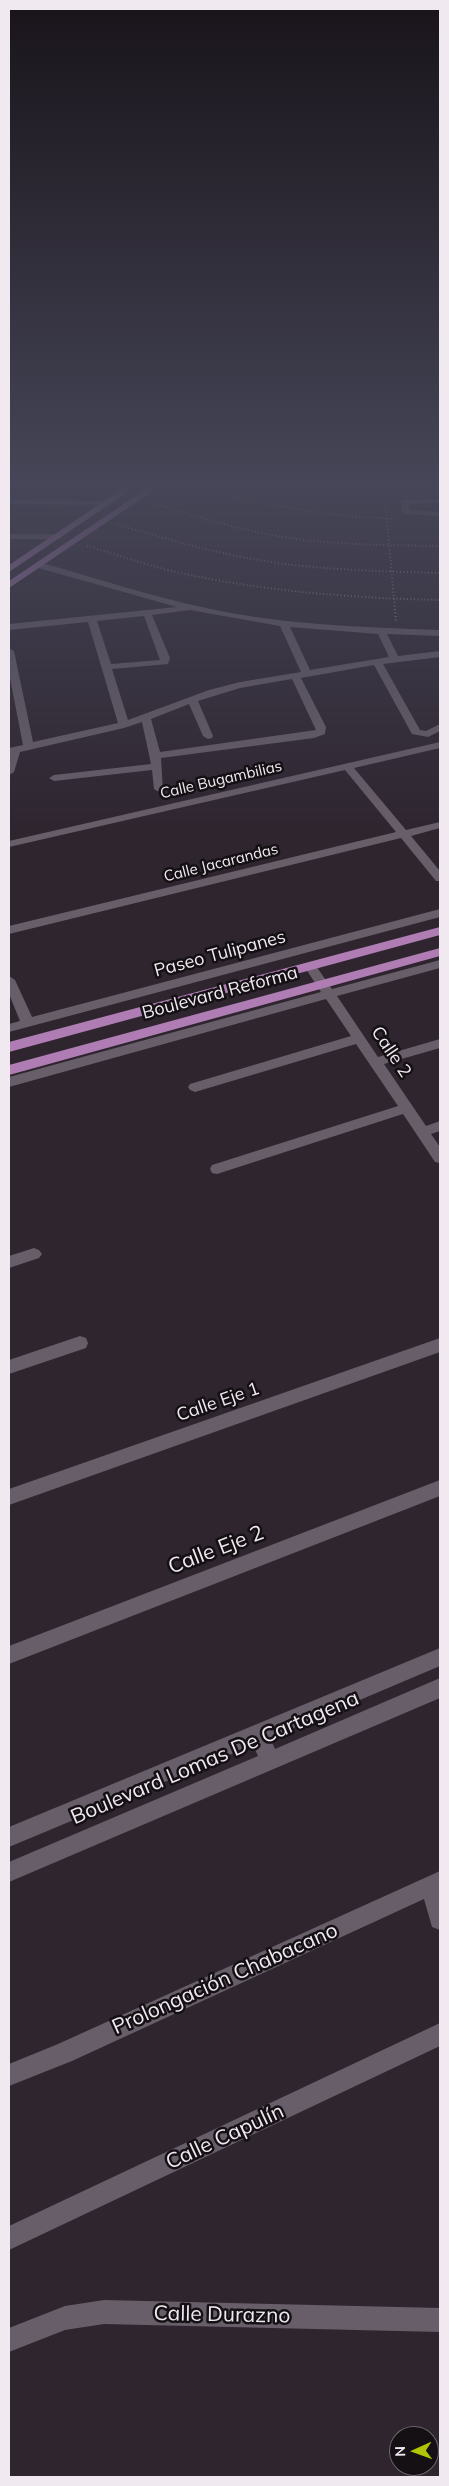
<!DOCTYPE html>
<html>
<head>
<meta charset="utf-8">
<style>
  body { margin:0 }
  #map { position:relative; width:449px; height:2486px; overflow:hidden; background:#2e252f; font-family:Mulish,sans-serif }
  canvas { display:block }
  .frame { position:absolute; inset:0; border:10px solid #f0eaf0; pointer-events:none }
  .north { position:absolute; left:389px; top:2426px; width:50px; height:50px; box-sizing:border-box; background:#141014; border:1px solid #6c676c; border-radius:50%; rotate:268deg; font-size:14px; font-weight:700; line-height:20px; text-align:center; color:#f0eaf0 }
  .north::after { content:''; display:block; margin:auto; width:18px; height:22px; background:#afc505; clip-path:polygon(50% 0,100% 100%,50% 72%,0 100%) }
</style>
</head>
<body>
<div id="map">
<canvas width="449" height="2486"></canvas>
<div class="frame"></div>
<div class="north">N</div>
</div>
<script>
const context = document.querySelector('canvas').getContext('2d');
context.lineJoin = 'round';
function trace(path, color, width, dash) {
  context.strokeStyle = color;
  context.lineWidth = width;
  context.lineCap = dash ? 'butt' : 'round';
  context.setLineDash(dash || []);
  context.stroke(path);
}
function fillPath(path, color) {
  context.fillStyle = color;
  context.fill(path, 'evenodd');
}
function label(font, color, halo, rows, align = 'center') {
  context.font = font + ' Mulish,sans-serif';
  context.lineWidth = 5;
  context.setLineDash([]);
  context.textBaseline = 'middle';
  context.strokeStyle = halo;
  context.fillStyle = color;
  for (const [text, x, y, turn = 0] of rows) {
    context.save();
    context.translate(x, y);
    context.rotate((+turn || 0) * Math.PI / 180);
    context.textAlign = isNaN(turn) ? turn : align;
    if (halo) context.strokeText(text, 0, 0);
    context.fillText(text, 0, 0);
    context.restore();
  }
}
const path = new Path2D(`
  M194,487C261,504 327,517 397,519
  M303,487L350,493L396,494
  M384,487L396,621
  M150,503C194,515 238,530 283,537C335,545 388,545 440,546
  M118,525C161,537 203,550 247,558C311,570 375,571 440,573
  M87,546C121,556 155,568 190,575C272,592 356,598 440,600`);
const minor = new Path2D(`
  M440,499V503L409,504L410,510L440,512V516L406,514L402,512L401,500Z
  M9,500L108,501L112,503L108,505L9,504Z
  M57,534L61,537L60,539H9V534Z
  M38,562C94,577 149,596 206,608C283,625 362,627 440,630V636L387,634L398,656L440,651V657L383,664L420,730L426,731L440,724V731L428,737L412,734L374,665L301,678L326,727L325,734L314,738L161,758L163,791L159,792L154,789L152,770L54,781L49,778L54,775L151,764L142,722L124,728L20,752L14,772L9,775V748L23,745L9,673V648L14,651L33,742L118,723L88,622L9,630V624L177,607L35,567L34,565ZM190,610L280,626L301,672L240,682L209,690L128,720L112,669L168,664L170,658L152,615ZM144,616L160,660L111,664L97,621ZM290,627L378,634L389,657L310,670ZM292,679L316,730L160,752L151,719L189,704L203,736L208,739L212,738L213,736L198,701L240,688Z
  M440,742V748L354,768L406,830L440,822V828L411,836L440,871V881H436L401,838L9,934V926L396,832L345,770L9,847V841Z
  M440,909V917L9,1032V1024L20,1021L9,994V976L15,980L32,1017Z
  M440,960V968L337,996L378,1057L440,1039V1048L384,1064L426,1126L440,1121V1131L431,1134L440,1147V1163L435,1162L403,1114L217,1174L212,1173L210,1169L212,1165L398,1106L356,1044L195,1092L190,1090L188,1087L190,1084L351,1036L326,999L9,1087V1077L321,992L304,966L306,963H314L332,989Z
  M34,1248L39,1250L42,1254L39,1258L9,1268V1256Z
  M80,1336L86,1338L88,1343L86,1348L9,1374V1360Z
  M440,1338V1352L9,1505V1489Z
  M440,1480V1496L9,1664V1646Z
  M440,1648V1666L270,1738L275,1749L440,1678V1698L9,1882V1862L258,1756L253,1745L9,1847V1827Z
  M440,1871V1930L432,1927L424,1899L72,2061L9,2086V2064L58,2044Z
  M440,2023V2046L9,2250V2226Z
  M104,2300L440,2308V2332L104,2324L65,2330L9,2352V2328L65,2306Z`);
const major = new Path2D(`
  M125,487H135L9,572V565Z
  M149,487H159L9,588V581Z
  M440,927V935L9,1052V1042Z
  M440,948V956L9,1075V1065Z`);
const farStreetnames = [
  ["Calle Bugambilias",221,780,-13],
  ["Calle Jacarandas",221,863,-14]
];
const streetNames = [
  ["Paseo Tulipanes",220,954,-15],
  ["Boulevard Reforma",220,993,-15],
  ["Calle 2",391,1052,56],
  ["Calle Eje 1",218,1402,-19]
];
const nearStreetnames = [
  ["Calle Eje 2",216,1550,-21],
  ["Boulevard Lomas De Cartagena",215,1758,-23],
  ["Prolongación Chabacano",225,1979,-24],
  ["Calle Capulín",225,2137,-25],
  ["Calle Durazno",222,2315,1]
];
trace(path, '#918a92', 2, [1, 2.5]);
fillPath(minor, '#685e69');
fillPath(major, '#af7db4');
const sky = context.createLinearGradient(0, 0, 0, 835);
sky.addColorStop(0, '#19141a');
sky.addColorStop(0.58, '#464658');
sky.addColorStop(1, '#46465800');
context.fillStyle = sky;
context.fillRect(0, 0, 449, 835);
label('15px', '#f0eaf0', '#141014', farStreetnames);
label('18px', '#f0eaf0', '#141014', streetNames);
label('21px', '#f0eaf0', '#141014', nearStreetnames);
</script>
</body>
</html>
